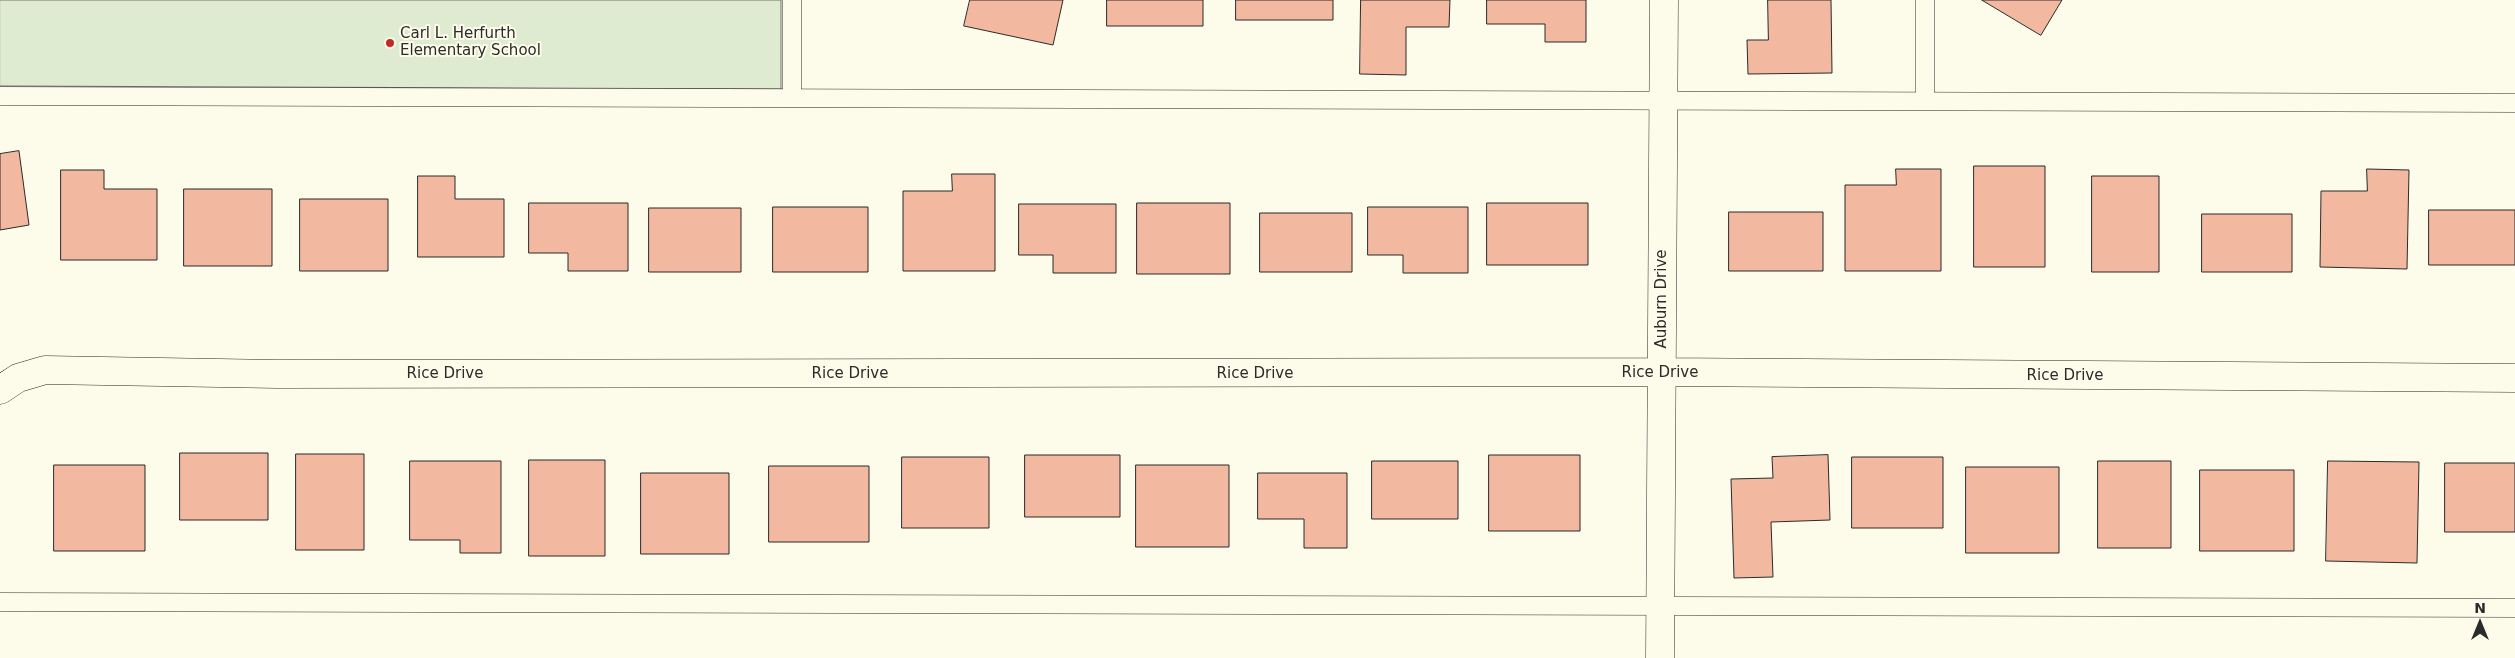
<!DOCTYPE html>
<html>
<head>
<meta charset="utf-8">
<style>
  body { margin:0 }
  #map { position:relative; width:2515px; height:658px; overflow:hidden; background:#fdfbea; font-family:"DejaVu Sans",sans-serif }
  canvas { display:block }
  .north { position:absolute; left:2455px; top:598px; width:50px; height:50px; -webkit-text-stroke:4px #fdfbea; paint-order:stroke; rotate:0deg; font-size:14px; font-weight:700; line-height:20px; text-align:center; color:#2b2b2b }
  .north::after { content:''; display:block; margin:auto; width:18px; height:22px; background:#2b2b2b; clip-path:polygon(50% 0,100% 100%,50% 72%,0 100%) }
</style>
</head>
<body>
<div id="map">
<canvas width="2515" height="658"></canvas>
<div class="north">N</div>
</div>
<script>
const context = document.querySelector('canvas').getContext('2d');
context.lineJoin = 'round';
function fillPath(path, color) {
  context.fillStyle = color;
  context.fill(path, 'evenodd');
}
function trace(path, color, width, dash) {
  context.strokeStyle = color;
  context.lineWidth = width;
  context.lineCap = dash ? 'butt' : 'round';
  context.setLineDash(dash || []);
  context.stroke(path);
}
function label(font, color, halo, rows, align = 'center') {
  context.font = font + ' "DejaVu Sans",sans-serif';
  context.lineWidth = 4;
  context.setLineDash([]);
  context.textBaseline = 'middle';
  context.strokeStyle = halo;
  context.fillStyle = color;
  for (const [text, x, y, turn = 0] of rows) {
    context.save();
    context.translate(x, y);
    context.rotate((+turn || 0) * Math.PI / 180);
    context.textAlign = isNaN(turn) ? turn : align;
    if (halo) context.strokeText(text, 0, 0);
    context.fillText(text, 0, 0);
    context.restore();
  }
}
const green = new Path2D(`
  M0,0H781V89L0,86Z`);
const building = new Path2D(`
  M970,0H1063L1053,45L964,26Z
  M1107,0H1203V26H1107Z
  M1236,0H1333V20H1236Z
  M1361,0H1450L1449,27H1406V75L1360,74Z
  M1487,0H1586V42H1545V24H1487Z
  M1768,0H1831L1832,73L1748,74L1747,40H1768Z
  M1982,0H2062L2041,35Z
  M19,151L29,225L0,230V154Z
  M1974,166H2045V267H1974Z
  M1896,169H1941V271H1845V185H1896Z
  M2367,169L2409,170L2407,269L2320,267L2321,191H2367Z
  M61,170H104V189H157V260H61Z
  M952,174H995V271H903V191H952Z
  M418,176H455V199H504V257H418Z
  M2092,176H2159V272H2092Z
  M184,189H272V266H184Z
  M300,199H388V271H300Z
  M529,203H628V271H568V253H529Z
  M1137,203H1230V274H1137Z
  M1487,203H1588V265H1487Z
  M1019,204H1116V273H1053V255H1019Z
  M773,207H868V272H773Z
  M1368,207H1468V273H1403V255H1368Z
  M649,208H741V272H649Z
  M2429,210H2515V265H2429Z
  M1729,212H1823V271H1729Z
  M1260,213H1352V272H1260Z
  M2202,214H2292V272H2202Z
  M180,453H268V520H180Z
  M296,454H364V550H296Z
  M1025,455H1120V517H1025Z
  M1489,455H1580V531H1489Z
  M1828,455L1830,520L1771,522L1773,577L1734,578L1731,479L1773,478L1772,457Z
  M902,457H989V528H902Z
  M1852,457H1943V528H1852Z
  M529,460H605V556H529Z
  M410,461H501V553H460V540H410Z
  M1372,461H1458V519H1372Z
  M2098,461H2171V548H2098Z
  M2328,461L2419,462L2417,563L2326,561Z
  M2445,463H2515V532H2445Z
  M54,465H145V551H54Z
  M1136,465H1229V547H1136Z
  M769,466H869V542H769Z
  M1966,467H2059V553H1966Z
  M2200,470H2294V551H2200Z
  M641,473H729V554H641Z
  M1258,473H1347V548H1304V519H1258Z`);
const service = new Path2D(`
  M1925,0V101
  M0,96L2515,103
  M792,98V0
  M0,602L2515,608`);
const minor = new Path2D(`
  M0,390L18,378L45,370L277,374L1662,372L2515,378
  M1660,658L1664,0`);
const markers = [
  [390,43,5,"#c62828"]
];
const poiNames = [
  ["Carl L. Herfurth",400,34],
  ["Elementary School",400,51]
];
const streetNames = [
  ["Auburn Drive",1662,299,-90],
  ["Rice Drive",1660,373],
  ["Rice Drive",445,374],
  ["Rice Drive",850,374],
  ["Rice Drive",1255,374],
  ["Rice Drive",2065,376]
];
fillPath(green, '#deebd1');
trace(green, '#74746e', 1);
fillPath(building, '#f2b8a0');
trace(building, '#2b2b2b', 1);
trace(service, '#2b2b2b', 19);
trace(minor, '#2b2b2b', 29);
trace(service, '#fdfbea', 18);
trace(minor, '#fdfbea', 28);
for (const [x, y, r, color] of markers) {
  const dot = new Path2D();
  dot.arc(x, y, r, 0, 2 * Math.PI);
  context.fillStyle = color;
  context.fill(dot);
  trace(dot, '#fdfbea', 2);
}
label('15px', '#2b2b2b', '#fdfbea', poiNames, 'left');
label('15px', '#2b2b2b', '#fdfbea', streetNames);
</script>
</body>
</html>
